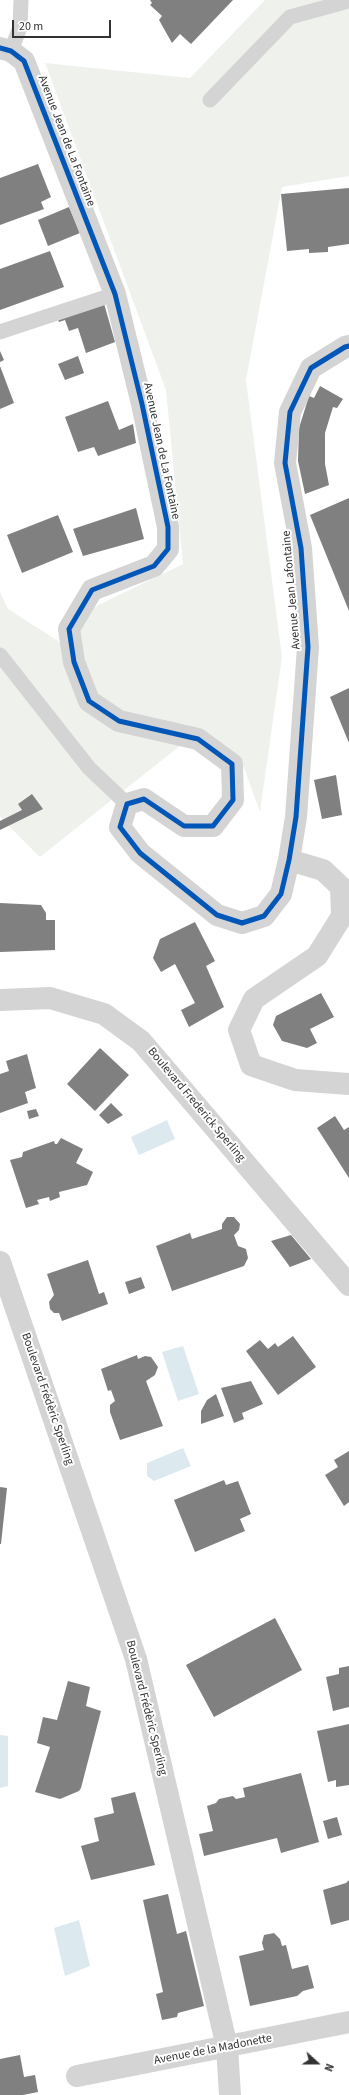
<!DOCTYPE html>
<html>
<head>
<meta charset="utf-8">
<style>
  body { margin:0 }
  #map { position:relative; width:349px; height:2095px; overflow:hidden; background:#fff; font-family:"Source Sans 3",sans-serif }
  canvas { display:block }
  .north { position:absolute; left:297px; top:2043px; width:40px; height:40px; -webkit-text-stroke:3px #fff; paint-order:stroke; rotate:111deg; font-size:11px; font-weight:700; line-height:16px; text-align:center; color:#323232 }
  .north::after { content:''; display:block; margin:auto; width:14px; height:18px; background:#323232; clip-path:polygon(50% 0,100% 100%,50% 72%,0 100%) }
  .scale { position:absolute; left:12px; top:20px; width:99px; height:18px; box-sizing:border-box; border:2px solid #323232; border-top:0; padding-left:5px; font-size:12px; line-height:14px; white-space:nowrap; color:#323232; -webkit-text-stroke:3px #fff; paint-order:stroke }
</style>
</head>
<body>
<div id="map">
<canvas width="349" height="2095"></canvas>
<div class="north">N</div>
<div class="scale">20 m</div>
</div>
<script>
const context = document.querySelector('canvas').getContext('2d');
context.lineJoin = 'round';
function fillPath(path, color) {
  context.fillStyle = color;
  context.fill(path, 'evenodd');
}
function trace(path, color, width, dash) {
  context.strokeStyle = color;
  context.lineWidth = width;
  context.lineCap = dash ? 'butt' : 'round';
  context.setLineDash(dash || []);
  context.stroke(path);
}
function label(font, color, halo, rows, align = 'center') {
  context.font = font + ' "Source Sans 3",sans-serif';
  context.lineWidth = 4;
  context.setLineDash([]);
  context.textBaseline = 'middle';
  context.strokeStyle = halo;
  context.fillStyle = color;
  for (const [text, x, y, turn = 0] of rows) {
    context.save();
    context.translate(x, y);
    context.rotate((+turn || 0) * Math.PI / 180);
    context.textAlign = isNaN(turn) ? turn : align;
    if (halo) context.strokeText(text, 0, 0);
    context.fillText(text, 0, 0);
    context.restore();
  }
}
const green = new Path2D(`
  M265,0H349V176L282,187L246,380L282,657L260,812L243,765L200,730L40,857L0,817V592L8,609L74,651L86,611L183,564L166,390L45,63L190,78Z`);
const water = new Path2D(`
  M167,1120L175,1139L139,1155L131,1137Z
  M183,1346L199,1394L178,1401L162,1352Z
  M183,1448L191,1466L154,1481L147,1476V1463Z
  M0,1735L8,1736V1786L0,1788Z
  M79,1920L90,1966L65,1976L54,1928Z`);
const building = new Path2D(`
  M150,0H233L191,44L180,34L172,43L159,20L162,16L150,5L152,3Z
  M38,164L51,197L41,202L44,209L0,225V178Z
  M349,188V244L328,247V252L309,253V249L287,251L281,194Z
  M69,207L80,233L48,246L38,220Z
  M50,251L64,287L0,310V269Z
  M103,300L115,342L86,353L78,328L69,331L65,320L59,322L56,315Z
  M0,351L4,360L0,362Z
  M78,356L84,373L65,380L58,364Z
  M0,366L14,403L0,409Z
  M320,386L343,399L337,408L333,407L325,433V464L329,485L305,494L298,461L299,428L309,396L314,398Z
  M108,401L119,430L133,424L136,443L98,456L94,447L78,452L65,417Z
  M349,498V611L310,515Z
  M136,508L144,539L83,556L73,529Z
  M58,515L73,552L22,573L7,535Z
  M349,688V743L330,697Z
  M336,775L342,815L322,819L314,780Z
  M32,794L43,809L0,830V821L22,810L18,804Z
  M0,903L41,905L46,913V920H55V950L0,952Z
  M195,922L215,961L206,966L224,1007L189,1027L181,1010L195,1003L175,964L161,972L153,958L160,939Z
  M321,993L334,1017L310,1029L317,1043L307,1048L282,1041L273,1025L276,1016Z
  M100,1048L129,1075L95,1111L67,1084Z
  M27,1054L36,1088L25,1092L28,1103L0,1113V1074L9,1071L6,1061Z
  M111,1103L123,1115L108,1124L99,1115Z
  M36,1109L39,1116L29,1119L27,1111Z
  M335,1116L344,1130L349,1127V1178L317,1128Z
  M61,1138L83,1149L76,1163L93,1172L87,1185L59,1192L60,1197L50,1201L49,1197L37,1200L39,1204L26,1208L10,1160L22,1157L23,1152L54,1141L55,1144H57Z
  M227,1217H234L240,1224L239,1230L234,1235L238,1246L246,1249L248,1258L244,1266L172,1291L156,1246L190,1233L192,1239L222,1229V1224Z
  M291,1235L311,1259L290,1267L271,1241Z
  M88,1260L99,1294L104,1292L108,1304L62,1321L59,1313H54L50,1309L49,1302L54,1295L47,1274Z
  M141,1277L145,1288L129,1294L125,1282Z
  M293,1336L316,1367L278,1395L246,1351L260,1340L268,1349L275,1343L278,1347Z
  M137,1355L138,1359L145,1356L151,1357L158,1367L155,1375L146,1381L163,1426L120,1440L110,1412V1405L115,1401L111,1390L108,1391L101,1369Z
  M251,1381L263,1404L242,1413L244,1419L234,1423L221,1388Z
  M216,1394L224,1416L201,1424V1411L207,1400Z
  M349,1451V1502L344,1506L325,1475L338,1467L334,1460Z
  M224,1480L226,1485L238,1481L251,1514L240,1519L245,1531L195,1552L174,1500Z
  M0,1487L7,1488L1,1544H0Z
  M275,1618L302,1670L214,1717L186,1665Z
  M349,1666V1707L333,1711L326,1677L339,1674V1668Z
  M68,1681L90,1687L86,1706L101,1711L81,1788L79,1791L60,1799L35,1792L50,1747L37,1743L43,1717L57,1720Z
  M349,1724V1785L336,1787V1780L328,1782L317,1731Z
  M301,1773L319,1842L281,1853L277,1838L204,1856L199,1834L213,1831L207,1806L216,1803L219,1799L233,1796L236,1799L245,1797L243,1788Z
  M135,1792L155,1865L91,1880L81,1846L99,1841L94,1818L114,1813L111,1798Z
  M337,1817L342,1835L328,1839L323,1821Z
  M349,1880V1920L331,1925L323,1890L346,1883Z
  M168,1894L177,1934L186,1931L204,2006L178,2013L177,2017L162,2020L156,1994L163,1992L143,1900Z
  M274,1933L280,1939L282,1946L286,1945L292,1969L308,1965L314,1988L303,1991L297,1996L250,2006L239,1956L264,1950L262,1943L264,1935Z
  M20,2055L24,2077L35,2075L38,2092L23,2095H0V2059Z`);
const service = new Path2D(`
  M11,51L20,27L21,0
  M210,100L290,17L345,2L348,0
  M0,332L115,294
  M0,655L89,768L127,804`);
const minor = new Path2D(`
  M0,48L11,51L24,61L115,294L142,404L168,527V549L154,566L92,590L69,629L74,662L89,701L119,721L198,739L232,764L233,800L213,826H184L144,799L127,804L120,827L140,853L217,915L242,923L264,916L281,894L289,860L296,817L308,647L301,548L285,463L290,412L311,368L345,347L349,346
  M289,860L323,870L341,887L342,916L317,956L254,999L239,1030L251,1065L295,1080L349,1084
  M0,1000L50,998L104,1014L141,1041L349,1285
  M0,1262L136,1659L227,2047L230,2095
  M77,2076L349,2022`);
const cycleway = new Path2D(`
  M0,48L11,51L24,61L115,294L142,404L168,527V549L154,566L92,590L69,629L74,662L89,701L119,721L198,739L232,764L233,800L213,826H184L144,799L127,804L120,827L140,853L217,915L242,923L264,916L281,894L289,860L296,817L308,647L301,548L285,463L290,412L311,368L345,347L349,346`);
const streetNames = [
  ["Avenue Jean de La Fontaine",66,141,69],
  ["Avenue Jean de La Fontaine",161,451,78],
  ["Avenue Jean Lafontaine",292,590,-95],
  ["Boulevard Frederick Sperling",196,1105,50],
  ["Boulevard Frédèric Sperling",47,1399,71],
  ["Boulevard Frédèric Sperling",146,1708,76],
  ["Avenue de la Madonette",213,2050,-11]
];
fillPath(green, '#eff2ec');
fillPath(water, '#dce9ef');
fillPath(building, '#808080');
trace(service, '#d4d4d4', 15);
trace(minor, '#d4d4d4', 22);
trace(cycleway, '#0057b8', 5);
label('12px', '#323232', '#fff', streetNames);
</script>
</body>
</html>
